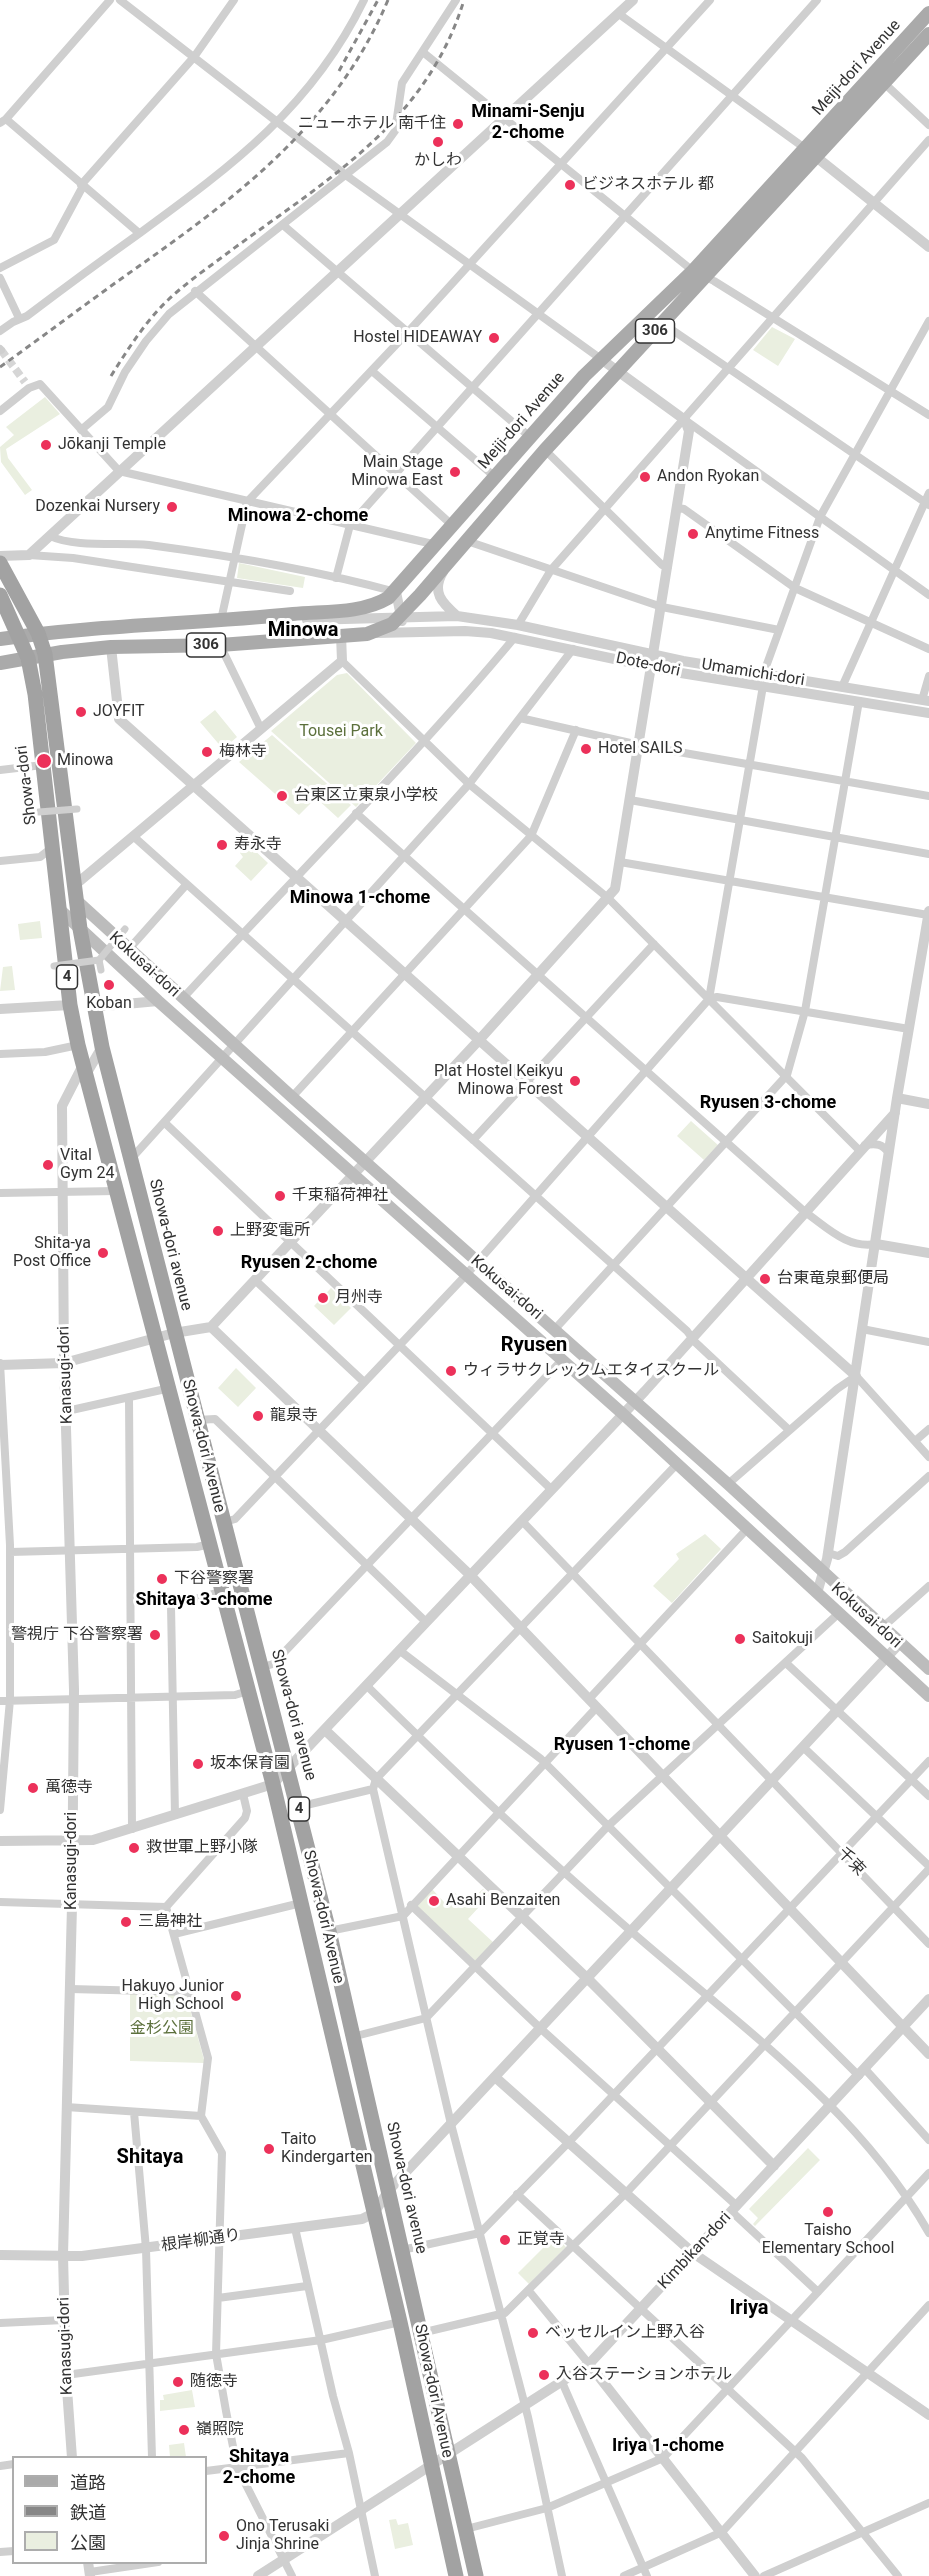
<!DOCTYPE html>
<html>
<head>
<meta charset="utf-8">
<style>
  body { margin:0 }
  #map { position:relative; width:929px; height:2576px; overflow:hidden; background:#fff; font-family:Roboto,"Noto Sans JP",sans-serif }
  canvas { display:block }
  .legend { position:absolute; left:12px; top:2456px; width:195px; height:108px; box-sizing:border-box; background:#fff; border:2px solid #adadad; margin:0; padding:8px 10px; list-style:none; font-size:18px; color:#323232 }
  .legend li { display:flex; align-items:center; gap:12px; height:30px }
  .legend b { width:30px; border:2px solid #adadad }
</style>
</head>
<body>
<div id="map">
<canvas width="929" height="2576"></canvas>
<ul class="legend">
<li><b style="height:8px;background:#aaa"></b>道路</li>
<li><b style="height:8px;background:#878787"></b>鉄道</li>
<li><b style="height:16px;background:#eaefe0"></b>公園</li>
</ul>
</div>
<script>
const context = document.querySelector('canvas').getContext('2d');
context.lineJoin = 'round';
function fillPath(path, color) {
  context.fillStyle = color;
  context.fill(path, 'evenodd');
}
function trace(path, color, width, dash) {
  context.strokeStyle = color;
  context.lineWidth = width;
  context.lineCap = dash ? 'butt' : 'round';
  context.setLineDash(dash || []);
  context.stroke(path);
}
function label(font, color, halo, rows, align = 'center') {
  context.font = font + ' Roboto,"Noto Sans JP",sans-serif';
  context.lineWidth = 6;
  context.setLineDash([]);
  context.textBaseline = 'middle';
  context.strokeStyle = halo;
  context.fillStyle = color;
  for (const [text, x, y, turn = 0] of rows) {
    context.save();
    context.translate(x, y);
    context.rotate((+turn || 0) * Math.PI / 180);
    context.textAlign = isNaN(turn) ? turn : align;
    if (halo) context.strokeText(text, 0, 0);
    context.fillText(text, 0, 0);
    context.restore();
  }
}
const green = new Path2D(`
  M772,327L795,339L778,366L753,350Z
  M45,397L60,414L6,449L8,458L32,490L25,495L1,462L0,447L14,435L6,427Z
  M239,563L305,577L303,588L237,578Z
  M347,673L416,743L356,807L271,731L337,675Z
  M215,710L237,737L223,749L200,722Z
  M272,735L351,805L338,818L316,798L299,815L239,762Z
  M249,845L268,863L251,881L235,866L243,857L240,853Z
  M40,921L42,938L20,940L18,924Z
  M12,966L15,990L0,991L3,967Z
  M691,1121L718,1145L704,1160L677,1136Z
  M331,1288L351,1308L334,1325L314,1306Z
  M236,1368L256,1388L238,1407L218,1388Z
  M705,1534L721,1549L672,1603L653,1586L679,1559L676,1554Z
  M432,1889L444,1902L454,1892L468,1903L483,1889L490,1895L468,1919L494,1943L477,1963L416,1905Z
  M130,1994L186,1995L205,2063L130,2061Z
  M808,2148L820,2160L755,2226L753,2224L758,2218L749,2209Z
  M555,2236L566,2247L529,2284L518,2273Z
  M192,2390L195,2407L160,2411V2400H164L163,2395Z
  M184,2443L186,2457H170L169,2445Z
  M396,2519L398,2525L408,2523L413,2545L395,2549L389,2520Z`);
const minorTunnel = new Path2D(`
  M1,350L25,382`);
const pedestrian = new Path2D(`
  M99,960L101,970`);
const minor = new Path2D(`
  M120,0L347,176L601,359
  M619,14L806,149
  M424,53L693,271L714,281L929,415
  M884,83L929,125
  M6,119L139,233
  M0,123L6,119L110,0
  M81,185L194,57L234,0
  M283,225L530,437
  M0,268L54,240L83,186
  M0,278L19,318
  M195,291L453,526
  M662,323L929,505
  M0,331L13,322L27,316C64,288 102,260 140,233C233,165 312,107 364,0
  M0,349L1,350
  M372,371L495,477
  M0,411L29,388L40,384L119,471L437,545
  M685,420L929,595
  M81,430L108,407L125,372L146,341L169,314L387,142L395,131L402,83L456,0
  M545,450L662,565L668,566
  M678,508L684,509L795,588L929,649
  M50,536C75,548 120,542 149,545C232,556 315,570 396,592
  M467,541L662,607L779,630
  M29,555L73,558L290,591
  M336,578L350,525L817,0
  M221,620L247,502L408,332L710,0
  M518,625L551,570L929,140
  M220,645L261,729
  M342,661L469,784L608,898L860,1151
  M763,675L820,517L929,321
  M842,687L929,493
  M922,700L929,676
  M520,718L639,745L929,796
  M0,770L43,765
  M630,800L929,854
  M356,813L805,1212C828,1228 847,1249 876,1244
  M133,836L687,1331L695,1342L789,1430
  M0,861L40,857L53,847
  M620,862L928,915
  M129,949L186,885
  M183,998C293,878 410,763 515,637
  M709,999L717,997L909,1029
  M0,1054L45,1052L78,1045
  M292,1097L531,836L576,730
  M165,1123L551,1489
  M473,1140L654,944
  M865,1145C877,1143 882,1144 889,1153
  M130,1160L469,784L573,649
  M0,1193L116,1191
  M255,1280L364,1382
  M555,1329L787,1075L805,1011L859,701
  M862,1329L929,1342
  M0,1363L10,1545V1700L0,1810
  M129,1398L132,1829
  M67,1411L170,1388
  M197,1420L215,1419L426,1622
  M915,1441L929,1429
  M728,1484L837,1389L856,1376L929,1457
  M522,1521L929,1944
  M225,1522L235,1519L466,1275L709,999L763,686
  M10,1552L197,1547L210,1544
  M828,1553L838,1556L845,1552L929,1476
  M883,1627L929,1586
  M399,1650L541,1759L859,2076
  M786,1663L929,1796
  M262,1667L273,1664L562,1360
  M366,1685C450,1768 536,1849 625,1926C733,2021 857,2106 929,2233
  M589,1699L747,1529
  M0,1701L235,1695L248,1691
  M803,1747L929,1866
  M298,1807L373,1789
  M175,1815L171,1606L223,1591
  M0,1902L166,1907
  M411,1905L540,2028L737,2206
  M166,1907L208,2058L201,2116L222,2153L216,2354L226,2411L237,2467L292,2576
  M166,1907L245,1818L247,1811L243,1794
  M329,1931L403,1916L597,1707
  M174,1934L301,1903
  M70,1989L189,1992
  M352,2037L426,2018L608,1826L839,1613
  M865,2069L929,2140
  M66,2107L201,2116
  M134,2112L146,2249L152,2458
  M517,2194L802,2458L898,2576
  M732,2212L818,2292
  M295,2228L333,2396L349,2453L375,2576
  M402,2250L480,2233L569,2142L929,1761
  M529,2291L589,2364
  M218,2298L307,2286
  M0,2323L64,2320
  M421,2333L505,2313L626,2193L929,1869
  M66,2375L321,2340L400,2322
  M562,2382L647,2576
  M0,2466L14,2464
  M206,2471L349,2453
  M466,2529L547,2508L663,2458L929,2173
  M0,2552L14,2551
  M90,2572L158,2562
  M562,2576L528,2417L451,2124L373,1789L376,1779L677,1464
  M624,2576L722,2532L929,2305
  M764,2576L929,2503`);
const tertiary = new Path2D(`
  M810,152L929,247
  M0,556L29,555L633,0
  M443,572C431,592 442,603 457,616
  M396,592L402,621
  M307,620L457,616L518,625L683,661L929,701
  M376,633L465,631L491,633L681,673L929,713
  M111,647L119,719L856,1376
  M75,885L342,661L341,635
  M93,1007L158,1001
  M0,1009L70,1005
  M85,1076L102,1047
  M897,1098L929,1104
  M876,1244L929,1253
  M211,1327L470,1575L929,2054
  M0,1365L64,1363L174,1333L211,1327L480,1039L615,889L689,431L685,420L601,359
  M817,1593L827,1559L897,1098L929,911
  M325,1730L591,1982L774,2166
  M0,1841L93,1840L273,1784L645,1391L895,1113
  M495,2077L693,2253L929,2415
  M0,2255L82,2256L362,2219L374,2213L389,2190L900,1643
  M589,2364L755,2576
  M72,2458L66,2375L63,2255L72,1906L74,1690L64,1363L62,1106L83,1065
  M88,2562L90,2576
  M258,2576L589,2364L929,1999`);
const secondary = new Path2D(`
  M77,901L292,1097L728,1484L929,1669
  M59,909L158,1001L623,1414L929,1696`);
const primary = new Path2D(`
  M0,639C97,625 196,624 293,614C324,611 361,614 388,598L584,376L693,271L929,13
  M0,663L62,652L111,647L220,645L367,634L392,624L420,595L545,450L929,34`);
const trunk = new Path2D(`
  M0,563L38,633L45,654L80,929L102,1047L329,1931L476,2576
  M0,595L28,658L35,694L70,1005L78,1045L273,1784L400,2322L456,2576`);
const rail = new Path2D(`
  M339,71L378,0
  M0,367C42,337 83,306 125,276C233,200 335,126 388,0
  M111,376C128,349 145,322 168,300C188,281 212,265 233,249C330,178 427,121 464,0`);
const pedestrianBridge = new Path2D(`
  M39,812L77,809
  M54,966L99,960L125,929`);
const markers = [
  [458,124,6,"#ec315a"],
  [438,142,6,"#ec315a"],
  [570,185,6,"#ec315a"],
  [494,338,6,"#ec315a"],
  [46,445,6,"#ec315a"],
  [455,472,6,"#ec315a"],
  [645,477,6,"#ec315a"],
  [172,507,6,"#ec315a"],
  [693,534,6,"#ec315a"],
  [81,712,6,"#ec315a"],
  [586,749,6,"#ec315a"],
  [207,752,6,"#ec315a"],
  [44,761,8,"#ec315a"],
  [282,796,6,"#ec315a"],
  [222,845,6,"#ec315a"],
  [109,985,6,"#ec315a"],
  [575,1081,6,"#ec315a"],
  [48,1165,6,"#ec315a"],
  [280,1196,6,"#ec315a"],
  [218,1231,6,"#ec315a"],
  [103,1253,6,"#ec315a"],
  [765,1279,6,"#ec315a"],
  [323,1298,6,"#ec315a"],
  [451,1371,6,"#ec315a"],
  [258,1416,6,"#ec315a"],
  [162,1579,6,"#ec315a"],
  [155,1635,6,"#ec315a"],
  [740,1639,6,"#ec315a"],
  [198,1764,6,"#ec315a"],
  [33,1788,6,"#ec315a"],
  [134,1848,6,"#ec315a"],
  [434,1901,6,"#ec315a"],
  [126,1922,6,"#ec315a"],
  [236,1996,6,"#ec315a"],
  [269,2149,6,"#ec315a"],
  [828,2212,6,"#ec315a"],
  [505,2240,6,"#ec315a"],
  [533,2333,6,"#ec315a"],
  [544,2375,6,"#ec315a"],
  [178,2382,6,"#ec315a"],
  [184,2430,6,"#ec315a"],
  [224,2536,6,"#ec315a"]
];
const shields = [
  [655,331,39],
  [206,645,39],
  [67,977,21],
  [299,1809,21]
];
const shieldNames = [
  ["306",655,331],
  ["306",206,645],
  ["4",67,977],
  ["4",299,1809]
];
const streetNames = [
  ["Meiji-dori Avenue",857,68,-48],
  ["Meiji-dori Avenue",522,421,-49],
  ["Dote-dori",648,665,12],
  ["Umamichi-dori",753,673,9],
  ["Showa-dori",27,785,-97],
  ["Kokusai-dori",144,965,42],
  ["Showa-dori avenue",170,1245,76],
  ["Kokusai-dori",506,1288,41],
  ["Kanasugi-dori",66,1375,-92],
  ["Showa-dori Avenue",203,1446,76],
  ["Kokusai-dori",866,1616,42],
  ["Showa-dori avenue",293,1715,75],
  ["Kanasugi-dori",72,1861,-90],
  ["千束",851,1862,46],
  ["Showa-dori Avenue",323,1917,77],
  ["Showa-dori avenue",406,2188,77],
  ["根岸柳通り",201,2241,-8],
  ["Kimbikan-dori",695,2251,-47],
  ["Kanasugi-dori",66,2346,-92],
  ["Showa-dori Avenue",433,2391,78]
];
const poiNames = [
  ["ニューホテル 南千住",446,124,"right"],
  ["かしわ",438,161,"center"],
  ["ビジネスホテル 都",582,185],
  ["Hostel HIDEAWAY",482,338,"right"],
  ["Jōkanji Temple",58,445],
  ["Main Stage",443,463,"right"],
  ["Minowa East",443,481,"right"],
  ["Andon Ryokan",657,477],
  ["Dozenkai Nursery",160,507,"right"],
  ["Anytime Fitness",705,534],
  ["JOYFIT",93,712],
  ["Hotel SAILS",598,749],
  ["梅林寺",219,752],
  ["Minowa",57,761],
  ["台東区立東泉小学校",294,796],
  ["寿永寺",234,845],
  ["Koban",109,1004,"center"],
  ["Plat Hostel Keikyu",563,1072,"right"],
  ["Minowa Forest",563,1090,"right"],
  ["Vital",60,1156],
  ["Gym 24",60,1174],
  ["千束稲荷神社",292,1196],
  ["上野変電所",230,1231],
  ["Shita-ya",91,1244,"right"],
  ["Post Office",91,1262,"right"],
  ["台東竜泉郵便局",777,1279],
  ["月州寺",335,1298],
  ["ウィラサクレックムエタイスクール",463,1371],
  ["龍泉寺",270,1416],
  ["下谷警察署",174,1579],
  ["警視庁 下谷警察署",143,1635,"right"],
  ["Saitokuji",752,1639],
  ["坂本保育園",210,1764],
  ["萬徳寺",45,1788],
  ["救世軍上野小隊",146,1848],
  ["Asahi Benzaiten",446,1901],
  ["三島神社",138,1922],
  ["Hakuyo Junior",224,1987,"right"],
  ["High School",224,2005,"right"],
  ["Taito",281,2140],
  ["Kindergarten",281,2158],
  ["Taisho",828,2231,"center"],
  ["Elementary School",828,2249,"center"],
  ["正覚寺",517,2240],
  ["ベッセルイン上野入谷",545,2333],
  ["入谷ステーションホテル",556,2375],
  ["随徳寺",190,2382],
  ["嶺照院",196,2430],
  ["Ono Terusaki",236,2527],
  ["Jinja Shrine",236,2545]
];
const parkNames = [
  ["Tousei Park",341,732],
  ["金杉公園",162,2029]
];
const neighbourhoodNames = [
  ["Minami-Senju",528,112],
  ["2-chome",528,133],
  ["Minowa 2-chome",298,516],
  ["Minowa 1-chome",360,898],
  ["Ryusen 3-chome",768,1103],
  ["Ryusen 2-chome",309,1263],
  ["Shitaya 3-chome",204,1600],
  ["Ryusen 1-chome",622,1745],
  ["Iriya 1-chome",668,2446],
  ["Shitaya",259,2457],
  ["2-chome",259,2478]
];
const quarterNames = [
  ["Minowa",303,631],
  ["Ryusen",534,1346],
  ["Shitaya",150,2158],
  ["Iriya",749,2309]
];
fillPath(green, '#eaefe0');
trace(minorTunnel, '#d6d6d6', 8, [8, 4]);
trace(pedestrian, '#cfcfcf', 7);
trace(minor, '#cfcfcf', 8);
trace(tertiary, '#cfcfcf', 10);
trace(secondary, '#bcbcbc', 12);
trace(primary, '#aaa', 14);
trace(trunk, '#a2a2a2', 15);
trace(rail, '#878787', 3, [6, 4.5]);
trace(pedestrianBridge, '#cfcfcf', 7);
for (const [x, y, r, color] of markers) {
  const dot = new Path2D();
  dot.arc(x, y, r, 0, 2 * Math.PI);
  context.fillStyle = color;
  context.fill(dot);
  trace(dot, '#fff', 2);
}
for (const [x, y, w] of shields) {
  const box = new Path2D();
  box.roundRect(x - w / 2, y - 12, w, 24, 4.5);
  context.fillStyle = '#fff';
  context.fill(box);
  trace(box, '#323232', 1.5);
}
label('bold 15px', '#323232', null, shieldNames);
label('16px', '#323232', '#fff', streetNames);
label('16px', '#323232', '#fff', poiNames, 'left');
label('16px', '#5c703c', '#fff', parkNames);
label('bold 18px', '#000', '#fff', neighbourhoodNames);
label('bold 20px', '#000', '#fff', quarterNames);
</script>
</body>
</html>
